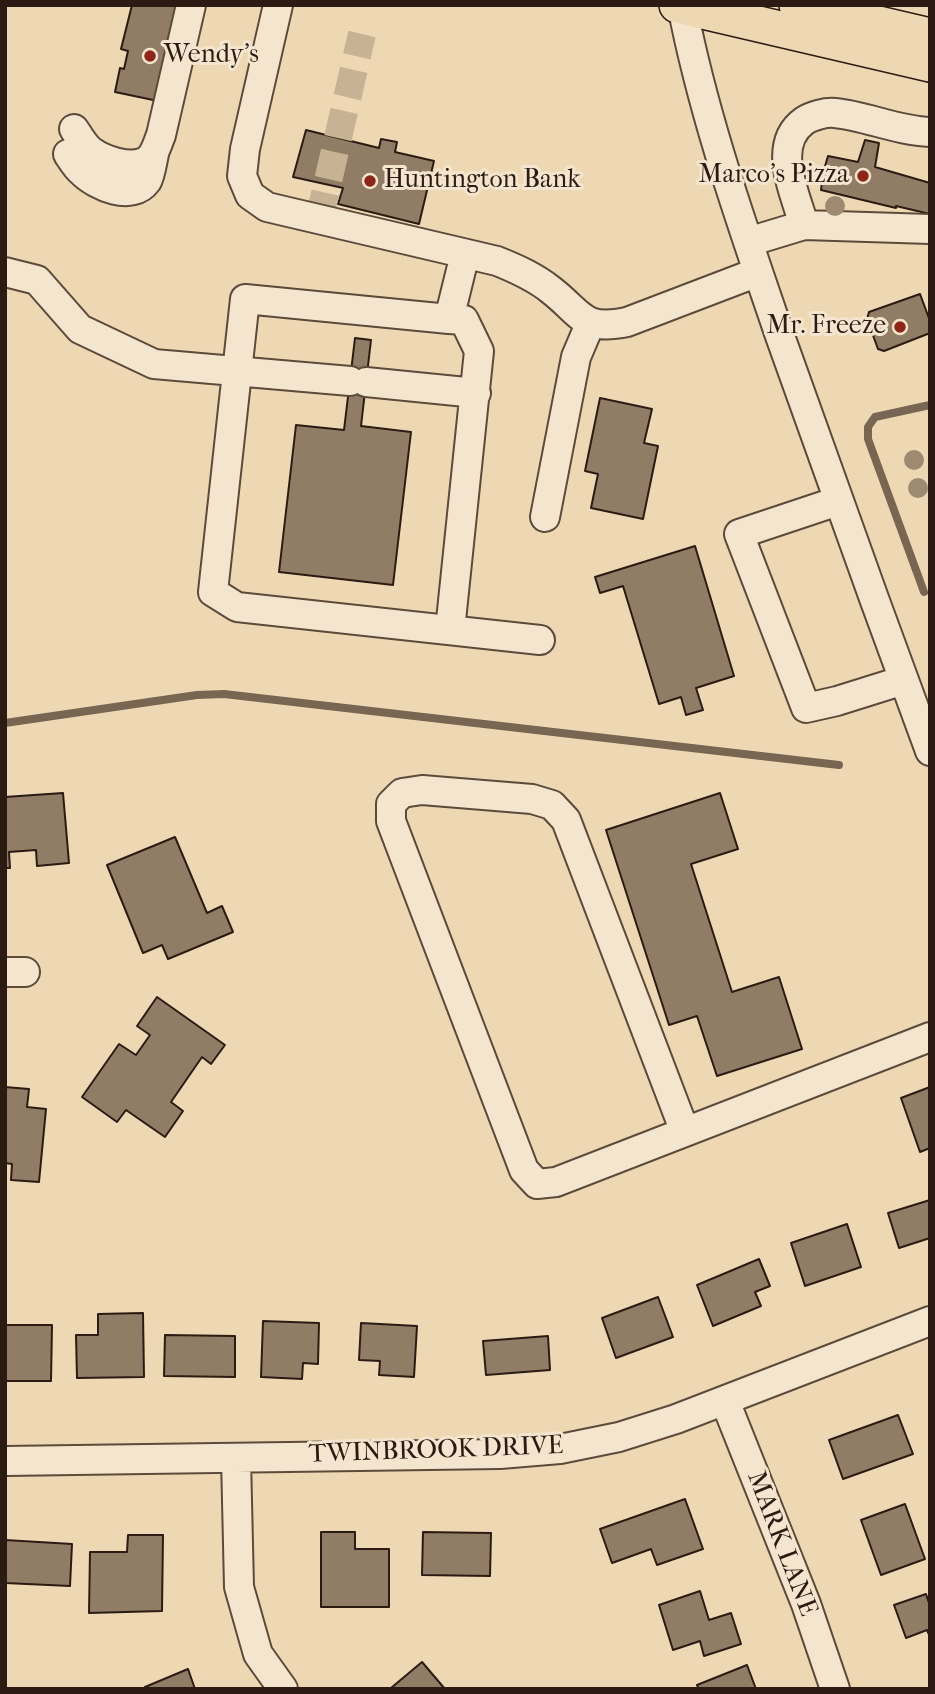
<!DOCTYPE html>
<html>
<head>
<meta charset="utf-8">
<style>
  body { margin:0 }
  #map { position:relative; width:935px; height:1694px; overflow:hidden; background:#eed8b4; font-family:"IM FELL French Canon",serif }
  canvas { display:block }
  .frame { position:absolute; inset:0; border:7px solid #2c1b12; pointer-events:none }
</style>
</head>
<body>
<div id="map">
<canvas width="935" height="1694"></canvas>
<div class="frame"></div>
</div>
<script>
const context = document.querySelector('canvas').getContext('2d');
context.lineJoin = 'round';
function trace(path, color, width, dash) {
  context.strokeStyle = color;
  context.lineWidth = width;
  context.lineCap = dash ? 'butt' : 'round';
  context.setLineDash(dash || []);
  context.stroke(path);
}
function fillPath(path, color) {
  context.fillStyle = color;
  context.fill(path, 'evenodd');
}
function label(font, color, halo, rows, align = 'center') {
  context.font = font + ' "IM FELL French Canon",serif';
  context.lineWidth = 6;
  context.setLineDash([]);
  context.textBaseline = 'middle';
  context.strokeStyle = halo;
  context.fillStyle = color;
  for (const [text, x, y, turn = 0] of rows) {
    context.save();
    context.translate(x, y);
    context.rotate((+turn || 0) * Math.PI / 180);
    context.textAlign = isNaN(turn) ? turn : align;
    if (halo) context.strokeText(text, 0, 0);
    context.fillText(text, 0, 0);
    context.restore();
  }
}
const stream = new Path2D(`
  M924,592L868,439V427L875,417L930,405
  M5,723L197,695L224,694L839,765`);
const building = new Path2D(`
  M132,5H179L158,101L115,92L120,68L124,69L128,51L121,49Z
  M306,130L379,148L381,139L397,142L395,152L434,161L419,224L338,204L343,188L293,177Z
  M865,140L879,143L875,167L930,183V214L896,206V208L821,190L823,173L828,156L858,162Z
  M920,294L930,321V333L884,351L878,349L867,319L869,312Z
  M355,338L371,340L361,426L411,432L393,585L279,572L296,425L344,430Z
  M600,398L652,409L644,443L658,446L643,519L591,508L598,474L585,471Z
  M695,546L734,676L696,688L703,710L686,715L681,697L659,704L623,586L600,593L595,577Z
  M63,793L69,863L37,866L36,850L9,852L10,868H5V797Z
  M720,793L738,849L691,864L732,992L779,977L802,1049L717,1076L697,1016L669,1025L606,830Z
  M175,837L207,913L222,906L233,932L168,959L162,945L143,953L107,865Z
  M157,997L225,1045L211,1064L202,1057L171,1102L183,1111L165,1137L126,1110L117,1122L82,1097L119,1044L136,1055L150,1035L137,1026Z
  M5,1087L29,1089L27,1107L46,1109L39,1182L11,1180L12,1164L5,1163Z
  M930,1087V1148L920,1152L901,1098Z
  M930,1200V1238L899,1248L888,1213Z
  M847,1224L861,1267L805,1286L791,1243Z
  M759,1259L770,1286L755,1292L761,1306L713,1326L697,1285Z
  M658,1297L673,1337L616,1358L602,1318Z
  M143,1313L144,1377L77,1378L76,1335H98V1314Z
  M263,1321L319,1323L318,1364L303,1363L302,1379L261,1377Z
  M361,1323L417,1326L414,1377L379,1375L380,1361L359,1360Z
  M5,1325H52L51,1381H5Z
  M165,1335L235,1336V1377L164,1376Z
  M548,1336L550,1370L486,1375L483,1341Z
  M898,1415L913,1454L843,1479L829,1440Z
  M685,1499L703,1549L657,1565L651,1549L612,1563L600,1529Z
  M905,1504L925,1559L881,1575L861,1520Z
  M321,1532H355V1549H389V1607H321Z
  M423,1532L491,1533L490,1576L422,1575Z
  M128,1535H163L162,1611L89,1613L90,1552H127Z
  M5,1540L72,1544L70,1586L5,1583Z
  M700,1591L709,1620L731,1613L741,1644L704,1656L700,1641L673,1650L659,1605Z
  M926,1594L930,1606V1637L927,1630L906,1638L894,1605Z
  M422,1662L445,1689H391V1688Z
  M747,1665L756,1689H699L697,1685Z
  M188,1669L195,1689H145V1687Z`);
const minorTunnel = new Path2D(`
  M319,220L362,34`);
const minor = new Path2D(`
  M278,5L245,149L242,176L250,195L267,207L497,261C517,269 535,277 551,290C583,315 582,331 627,322L758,272
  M682,5C704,119 743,227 780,336C829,475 879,613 930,751
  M74,129C79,136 84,146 91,151C103,160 129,169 144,162C154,158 157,145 161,135L191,5
  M68,154C72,160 76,167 82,172C96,186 132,202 147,181C151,174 152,162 154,154
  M804,225C795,193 771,145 804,121C811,116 826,112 835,113C866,116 898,131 930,132
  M748,242L804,225L930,229
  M465,254L449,319L245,299L213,592L237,607L540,640
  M5,272L37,280L80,329L154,364L350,381
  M449,319L464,320L479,351L450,630
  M366,382L476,393
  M838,501L739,534L806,708L837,701L904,680
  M545,517L576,357L590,324
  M5,972H25
  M685,1132L566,820L552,805L532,799L422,790L402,793L391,804V821L524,1170L537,1184L556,1182L930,1037
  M725,1401L806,1604L835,1689
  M236,1458L239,1587L258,1654L283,1689
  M5,1461L500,1454L560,1449L619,1437L676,1419L930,1321`);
const major = new Path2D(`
  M677,5L930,64
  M797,5L930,36`);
const trees = [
  [835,206],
  [914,460],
  [918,488]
];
const markers = [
  [150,56,7,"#8f2418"],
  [863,176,7,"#8f2418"],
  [370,181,7,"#8f2418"],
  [900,327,7,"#8f2418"]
];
const poiNames = [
  ["Wendy's",164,56],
  ["Marco's Pizza",849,176,"right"],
  ["Huntington Bank",384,181],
  ["Mr. Freeze",886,327,"right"]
];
const streetNames = [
  ["TWINBROOK DRIVE",436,1451,-2],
  ["MARK LANE",781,1544,69]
];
trace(stream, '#796652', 8);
fillPath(building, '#917d66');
trace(building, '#2c1b12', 2);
trace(minorTunnel, '#c7b294', 28, [28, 14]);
trace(minor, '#5c4a3a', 32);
trace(major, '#2c1b12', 38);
trace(minor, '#f4e6ce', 28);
trace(major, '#eed8b4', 35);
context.fillStyle = '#9e8a71';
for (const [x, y] of trees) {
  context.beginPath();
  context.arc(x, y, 10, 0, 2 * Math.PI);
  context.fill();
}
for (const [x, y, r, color] of markers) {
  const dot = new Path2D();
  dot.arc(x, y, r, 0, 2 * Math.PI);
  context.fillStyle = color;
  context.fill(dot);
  trace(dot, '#f4e6ce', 2.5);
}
label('26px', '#2c1b12', '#f4e6ce', poiNames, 'left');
label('26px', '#2c1b12', '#f4e6ce', streetNames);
</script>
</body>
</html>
